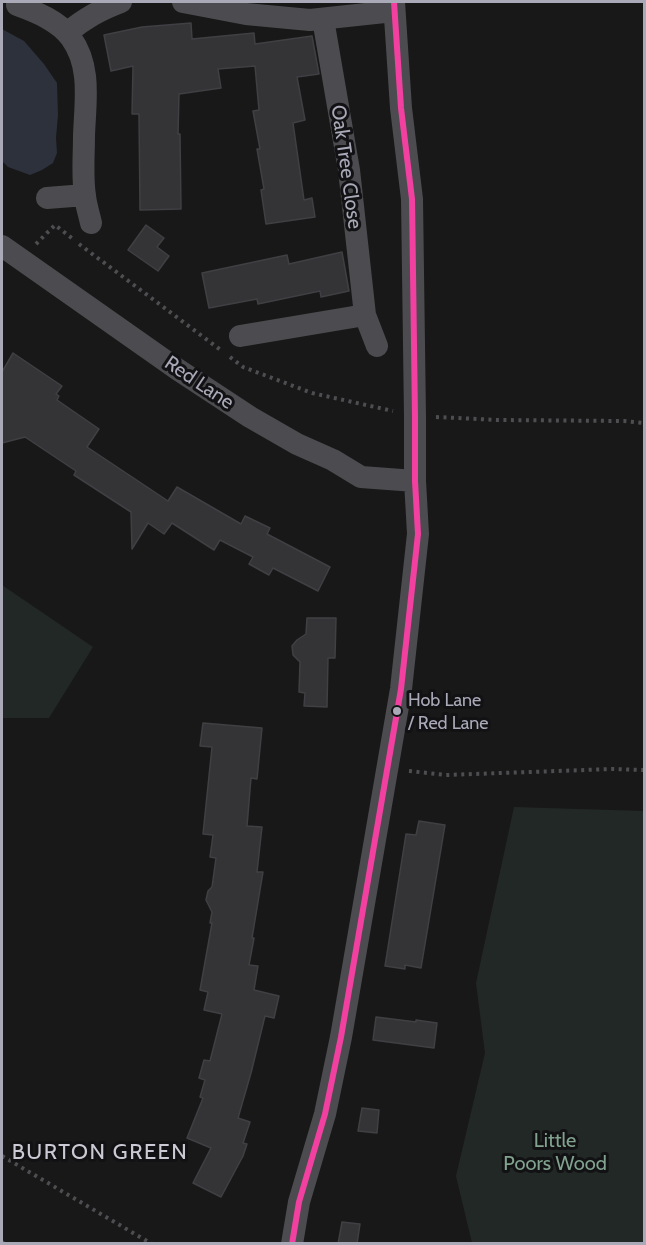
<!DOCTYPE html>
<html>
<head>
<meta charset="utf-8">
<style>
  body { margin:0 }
  #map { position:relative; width:646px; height:1245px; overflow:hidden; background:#181818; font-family:Cabin,sans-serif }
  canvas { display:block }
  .frame { position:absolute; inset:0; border:3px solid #a9a9b8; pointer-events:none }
</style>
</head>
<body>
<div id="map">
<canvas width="646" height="1245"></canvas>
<div class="frame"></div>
</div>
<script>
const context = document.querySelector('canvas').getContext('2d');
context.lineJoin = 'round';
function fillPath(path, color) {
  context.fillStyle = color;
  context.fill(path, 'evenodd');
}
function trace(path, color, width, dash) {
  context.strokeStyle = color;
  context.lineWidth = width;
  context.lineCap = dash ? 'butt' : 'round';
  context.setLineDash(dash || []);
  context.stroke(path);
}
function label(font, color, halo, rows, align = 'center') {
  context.font = font + ' Cabin,sans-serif';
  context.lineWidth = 6;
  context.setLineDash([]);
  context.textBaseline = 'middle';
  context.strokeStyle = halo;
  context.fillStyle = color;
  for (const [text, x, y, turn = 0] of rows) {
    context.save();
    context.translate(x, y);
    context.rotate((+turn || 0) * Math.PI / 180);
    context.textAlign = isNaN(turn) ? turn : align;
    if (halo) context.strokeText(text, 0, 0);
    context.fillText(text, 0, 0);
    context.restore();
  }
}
const green = new Path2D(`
  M2,585L93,647L49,718H2Z
  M514,807L644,811V1243H472L456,1176L485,1053L476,983Z`);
const water = new Path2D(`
  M2,29L24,41L44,64L57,83L58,115L56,138L57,153L53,163L42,170L30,175L8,167L2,161Z`);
const building = new Path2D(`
  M191,23L192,39L254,33L255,44L312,36L319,74L297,77L305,120L293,123L304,200L312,198L315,217L266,224L261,190L264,189L257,149H260L253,111L259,110L255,66L218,69L221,88L179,94L178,134H180L181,209L140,210L139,114H132L133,66L111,71L104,35L142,27Z
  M146,225L164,238L157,247L169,256L158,271L128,250Z
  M342,252L349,291L321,297L320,291L258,304L257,299L209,308L202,273L287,255L289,264Z
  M13,353L62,386L56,394L59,396L57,400L99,429L87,447L168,501L177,487L241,524L245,516L270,528L267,534L330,567L318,591L273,568L269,575L249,564L253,557L220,540L214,550L172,523L164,534L148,523L132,549L131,512L74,475L76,471L25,437L2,443V372Z
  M307,618H336L335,658H328L327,707L304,706L305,693L299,692L300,662L293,655L292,646L297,640L306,634Z
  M203,723L262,728L257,779L251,778L247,826L262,827L257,872H263L252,938H254L249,965L258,966L254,990L279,996L274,1018L265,1016L251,1073L238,1118L250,1122L243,1143L247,1144L243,1156L221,1197L193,1183L211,1148L187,1138L203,1098L200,1097L205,1080L199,1078L204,1060L210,1061L222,1014L204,1010L208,992L200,990L212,923H210L212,912L206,900L208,891L212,887L216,858L210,857L213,835L203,834L212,747L200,746Z
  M419,821L445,825L421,968L405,965V969L385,966L406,834L416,835Z
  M376,1017L416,1022V1020L437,1023L434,1048L373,1040Z
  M362,1108L379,1110L377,1133L358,1131Z
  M342,1222L360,1224L357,1244H338Z`);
const path = new Path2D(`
  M36,244L55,225L73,239
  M79,244L222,351
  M230,357L243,367L312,393L393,411
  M436,417L498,420L624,421L644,423
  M409,771L446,775L613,769L644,770
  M2,1156L152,1244
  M2,1242L4,1244`);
const minor = new Path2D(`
  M183,2L246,14L310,20L394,11
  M17,5C36,12 59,21 71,38C92,67 85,103 84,136C84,155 82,176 85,196C86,205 89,214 91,223
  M323,19L349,170L365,315L377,346
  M67,33C85,18 100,10 121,2
  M47,198L85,195
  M2,246L177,369L250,417L297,444L333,460L361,477L415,481
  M240,336L365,315
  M292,1244L299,1202L325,1114L341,1037L401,689L418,534L415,481V417L412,199L401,108L394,2`);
const bus1 = new Path2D(`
  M292,1244L299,1202L325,1114L341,1037L401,689L418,534L415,481V417L412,199L401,108L394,2`);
const markers = [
  [397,711,5,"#a9a9b8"]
];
const busNames = [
  ["Hob Lane",408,701],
  ["/ Red Lane",408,724]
];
const streetNames = [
  ["Oak Tree Close",346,167,82],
  ["Red Lane",199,383,34]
];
const parkNames = [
  ["Little",555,1141],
  ["Poors Wood",555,1164]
];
const quarterNames = [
  ["BURTON GREEN",100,1153]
];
fillPath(green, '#222825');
fillPath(water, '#2d313b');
fillPath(building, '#343336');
trace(building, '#404044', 1.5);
trace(path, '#4e4e52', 4, [3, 4.5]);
trace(minor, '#4c4c50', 22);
trace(bus1, '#f240a1', 6);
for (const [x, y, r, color] of markers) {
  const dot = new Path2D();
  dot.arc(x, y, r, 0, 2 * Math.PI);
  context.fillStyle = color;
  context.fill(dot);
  trace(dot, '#121214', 2);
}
label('18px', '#a9a9b8', '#121214', busNames, 'left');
label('20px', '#a9a9b8', '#121214', streetNames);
label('20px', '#81a28e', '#121214', parkNames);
context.letterSpacing = '1.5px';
label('22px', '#cbcad4', '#121214', quarterNames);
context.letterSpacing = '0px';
</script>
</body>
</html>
